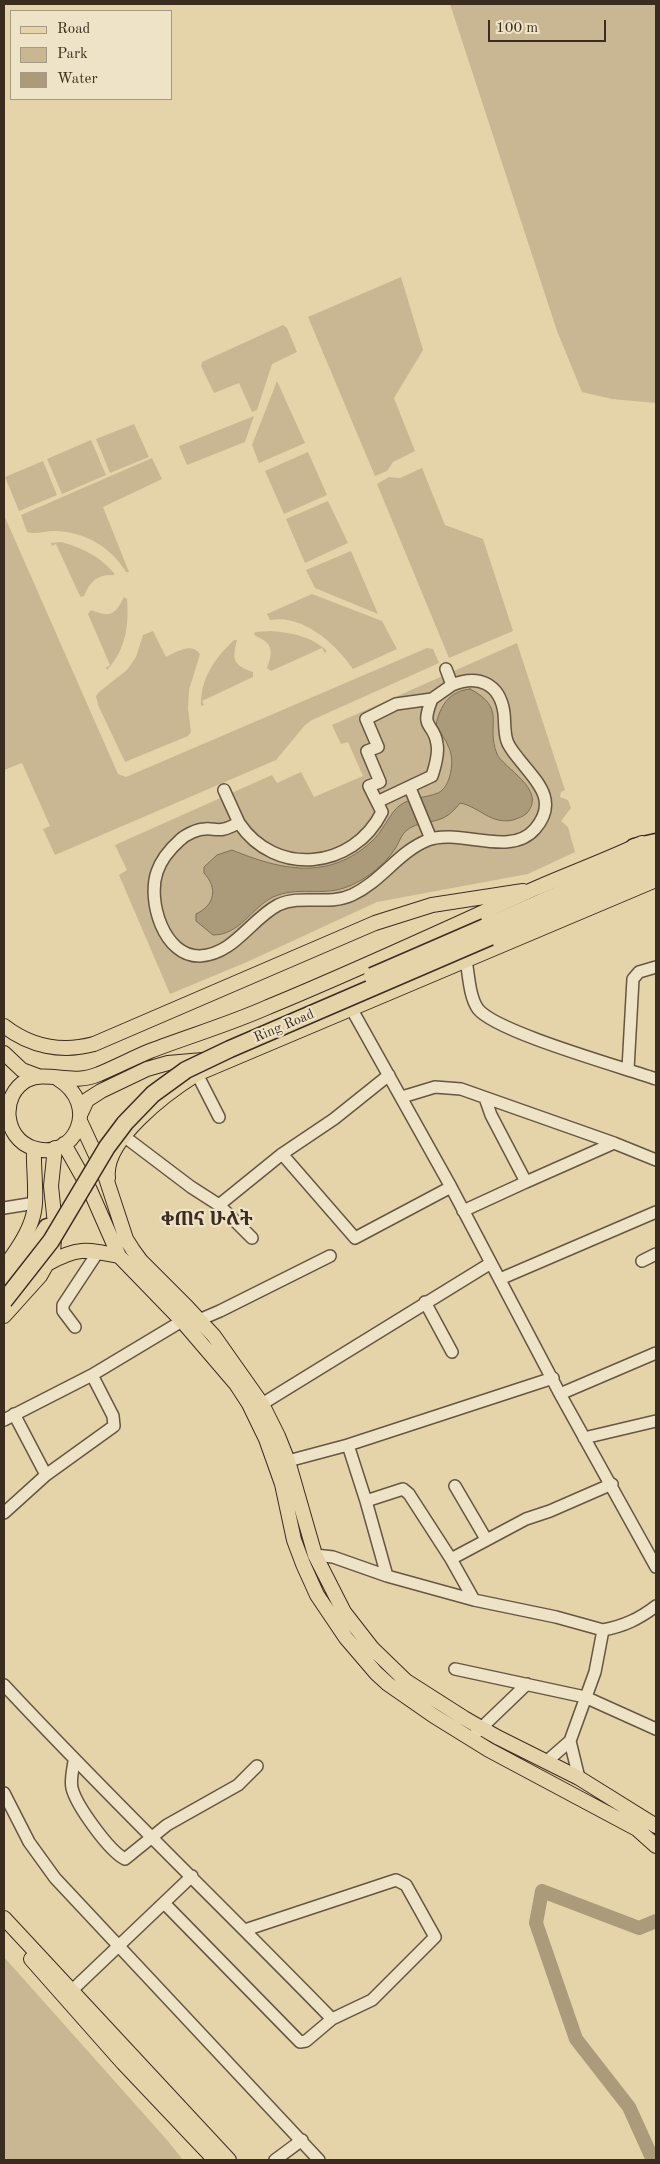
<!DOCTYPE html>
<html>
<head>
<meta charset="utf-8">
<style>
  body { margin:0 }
  #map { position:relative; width:660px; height:2164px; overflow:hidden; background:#e5d4a9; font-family:"Old Standard TT",serif }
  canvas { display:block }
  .frame { position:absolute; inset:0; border:5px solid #3c2c20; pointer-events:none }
  .legend { position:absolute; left:10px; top:10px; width:162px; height:90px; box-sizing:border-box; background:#eee3c7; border:1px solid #a79a84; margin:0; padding:6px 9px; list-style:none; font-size:15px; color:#3c2c20 }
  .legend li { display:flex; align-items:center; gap:10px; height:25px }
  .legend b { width:25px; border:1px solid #a79a84 }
  .scale { position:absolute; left:488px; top:20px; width:118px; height:22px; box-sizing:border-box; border:2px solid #3c2c20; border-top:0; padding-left:6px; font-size:15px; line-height:18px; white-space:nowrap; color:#3c2c20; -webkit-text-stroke:4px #eee3c7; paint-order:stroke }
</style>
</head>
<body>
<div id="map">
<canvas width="660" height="2164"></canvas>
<div class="frame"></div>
<ul class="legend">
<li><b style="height:6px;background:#e5d4a9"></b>Road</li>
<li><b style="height:14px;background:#c8b792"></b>Park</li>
<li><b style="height:14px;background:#ac9b7a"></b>Water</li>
</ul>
<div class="scale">100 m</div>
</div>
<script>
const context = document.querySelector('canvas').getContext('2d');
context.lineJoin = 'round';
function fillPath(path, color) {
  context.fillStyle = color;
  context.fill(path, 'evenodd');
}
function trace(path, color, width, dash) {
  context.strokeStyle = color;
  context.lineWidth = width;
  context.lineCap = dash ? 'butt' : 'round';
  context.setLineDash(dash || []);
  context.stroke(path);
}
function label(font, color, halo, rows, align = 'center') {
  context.font = font + ' "Old Standard TT","Noto Serif Ethiopic",serif';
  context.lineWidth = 4.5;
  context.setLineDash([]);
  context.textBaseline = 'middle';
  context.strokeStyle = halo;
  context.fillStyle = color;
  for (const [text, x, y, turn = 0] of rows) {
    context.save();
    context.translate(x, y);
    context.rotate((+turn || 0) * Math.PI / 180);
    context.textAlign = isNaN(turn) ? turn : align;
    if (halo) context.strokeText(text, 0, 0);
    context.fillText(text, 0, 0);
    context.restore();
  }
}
const green = new Path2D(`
  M450,4H656V403L612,399L582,392L557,331Z
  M401,277L423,350L394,398L415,451L393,462L387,471L375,476L308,317Z
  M283,325L287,328L297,352L272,364L257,410L252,412L239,383L214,393L201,366L202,362Z
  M277,381L305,443L259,463L252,445Z
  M254,416L245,442L187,465L179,446Z
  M134,424L149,457L110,473L96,439Z
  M91,440L106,475L62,494L47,459Z
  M308,452L327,495L284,514L265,471Z
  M152,458L162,479L103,507L129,572H126C111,547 84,531 54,531C44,531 37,535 27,532L21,515Z
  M43,461L57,495L19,511L5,477Z
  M422,468L445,525L483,539L513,631L449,658L377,484L389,477L400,478Z
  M328,501L348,543L305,563L286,519Z
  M4,515L118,774L126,777L427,648L433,649L439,663L312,720L305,725L276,760L55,855L43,829L50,826L22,763L4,770Z
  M61,542C83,548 99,556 114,573V575C98,574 90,581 84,596L81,597L79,594L56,544L52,546L51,543Z
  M351,551L378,614L315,588L306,570Z
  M312,594L382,621L397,649L353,669C336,644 303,614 270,620L267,614Z
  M124,597L127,599C129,625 126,650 107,670L106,668L110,665L88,614L91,610C110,618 115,615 124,597Z
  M153,631L166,657C177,652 191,642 200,654L189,690L188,709L191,732L188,736L125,762L98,705L96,696L99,692L127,670L136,657L143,635Z
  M271,631C292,633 311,636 327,651L325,653L322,648L271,671L267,668C274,649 272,643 254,635L255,632Z
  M234,640H237C232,660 233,665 253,672V677L202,701L204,705L201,706C200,679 215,658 234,640Z
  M517,643L565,790L561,792L560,797L568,800L571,808L561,821L568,827L575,852L528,874L377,902L247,962L170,994L119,875L127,870L115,845L272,775L277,783L301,772L314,797L363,776L348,742L341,744L332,725Z
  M4,1957L167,2140L183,2160H4Z`);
const water = new Path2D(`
  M470,689C508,709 485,724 497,754C502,767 548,790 527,813C523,817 518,818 513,820C491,825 480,807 460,803C456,808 450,815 443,818C433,823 417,822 407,830C401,835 399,843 395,849C383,867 364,881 344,888C320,896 298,886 273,897C251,908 240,935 213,935L196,921V914C215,905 218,888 204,873V867L217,855L232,850C281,870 328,881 371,842C383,832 389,814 399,806C410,797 426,798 438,793C451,787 455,760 449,748C446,740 440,732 436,725C440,706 449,691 470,689Z`);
const river = new Path2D(`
  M653,2160L629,2107L576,2039L536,1923L542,1891L639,1928L656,1921`);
const minor = new Path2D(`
  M410,788L431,839
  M224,790L239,823C234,825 229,828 224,829C218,831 211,828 205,829C197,829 185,835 180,840C171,848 161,860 157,872C147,901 164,957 200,956C234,954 250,920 278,905C301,894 328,906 352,895C382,881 398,852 428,840C460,828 510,858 535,829C560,800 535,780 518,758C514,753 509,747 507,741C504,732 505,723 504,713C500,684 479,674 452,685L446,669
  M377,802L432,776C435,767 439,754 437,744C434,721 419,731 432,699
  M239,823C275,877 353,870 382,812L369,786L380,782L367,751L378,747L366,719L396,704L432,699L452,685
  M466,961C469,975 469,996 478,1009C496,1032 622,1067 656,1079
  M351,1008L451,1187L560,1394L656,1567
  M628,1069L633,979L639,972L656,967
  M197,1074L219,1117
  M402,1097L435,1087L461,1089L614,1143L656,1160
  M485,1098L491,1115L526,1182L614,1143
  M125,1137L191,1187L219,1205L252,1238
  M282,1154L355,1238L451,1187
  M219,1205L282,1154L334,1119L389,1075
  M4,1208L35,1203
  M463,1211L526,1182
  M642,1261L656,1254
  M500,1279L656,1212
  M425,1302L452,1352
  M199,1320L220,1311L330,1256
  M75,1327L63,1311V1305L98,1252
  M560,1394L656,1353
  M262,1404L491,1263
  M14,1414L46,1475
  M4,1420L92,1375L182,1321
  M584,1438L656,1421
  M288,1461L348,1445
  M455,1486L486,1539
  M366,1501L348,1445L553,1378
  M4,1513L46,1475L114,1426L113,1416L92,1375
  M315,1555L333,1557L387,1576L474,1600L556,1617L603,1630
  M451,1559L526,1519L550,1511L612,1484
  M387,1576L366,1501L403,1489L409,1494L451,1559L474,1600
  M455,1669L585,1697L656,1729
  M4,1685C110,1799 223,1907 332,2019
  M476,1733L527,1684
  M570,1741L579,1778
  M74,1761C73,1770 70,1779 72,1788C76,1805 109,1851 125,1859L167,1825L238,1785L257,1766
  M546,1762L570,1741L595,1672L603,1630C624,1626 639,1619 656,1606
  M4,1793L29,1842L55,1878L319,2160
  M164,1903L300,2042L306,2041L332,2019L372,2000L435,1937L406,1885L396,1880L245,1930
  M66,1996L192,1876
  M275,2160L302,2140`);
const major = new Path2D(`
  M4,1026C30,1046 61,1053 94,1044L375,923L432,905L523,891
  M4,1053L22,1070L38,1076
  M58,1079C101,1105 75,1162 33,1148C3,1138 0,1095 27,1080C47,1070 72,1086 99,1074C116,1067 133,1058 150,1051C189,1036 230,1024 268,1007C358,970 446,929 534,889C570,873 607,860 642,843
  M81,1113L87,1100L101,1091L147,1069L168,1063L203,1060
  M80,1121L105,1175L126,1239L133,1250L141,1261L187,1307L214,1336L262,1404L278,1436L288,1461L315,1555L344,1612L372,1648L406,1681L464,1718L497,1737L579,1778L656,1826
  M64,1144L90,1190L119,1256L182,1321L236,1384L249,1404L266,1439L282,1484L294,1540L303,1564L317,1595L346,1638L376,1673L388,1684L434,1716L489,1750L637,1829L656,1846
  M108,1178C103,1140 168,1092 197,1074L656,880
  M47,1264C77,1247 86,1249 119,1256
  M4,1268C15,1252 28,1235 33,1216C38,1198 33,1169 34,1149
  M4,1316L40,1276L53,1253L55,1224L51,1186L55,1148
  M4,1918L229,2160
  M31,1959L123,2063L215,2160`);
const highway = new Path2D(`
  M634,847L656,842
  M485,927L656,851
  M490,937L656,866
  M4,1285L32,1250L47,1227`);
const highwayBridge = new Path2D(`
  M372,976L485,927
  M4,1301L51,1241L107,1147L125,1123L153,1094L186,1070L230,1049L490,937`);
const streetNames = [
  ["Ring Road",284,1026,-23]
];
const districtNames = [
  ["ቀጠና ሁለት",207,1220]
];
fillPath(green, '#c8b792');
fillPath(water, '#ac9b7a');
trace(water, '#7f6f56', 1);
trace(river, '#ac9b7a', 14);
trace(minor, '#665642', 14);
trace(major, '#3c2c20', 16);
trace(highway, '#3c2c20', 19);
trace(minor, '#eee3c7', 11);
trace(major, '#e5d4a9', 14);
trace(highway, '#e5d4a9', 16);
trace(highwayBridge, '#3c2c20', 19, []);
trace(highwayBridge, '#e5d4a9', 16);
label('14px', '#3c2c20', '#eee3c7', streetNames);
label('bold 19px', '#3c2c20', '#eee3c7', districtNames);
</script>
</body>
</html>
